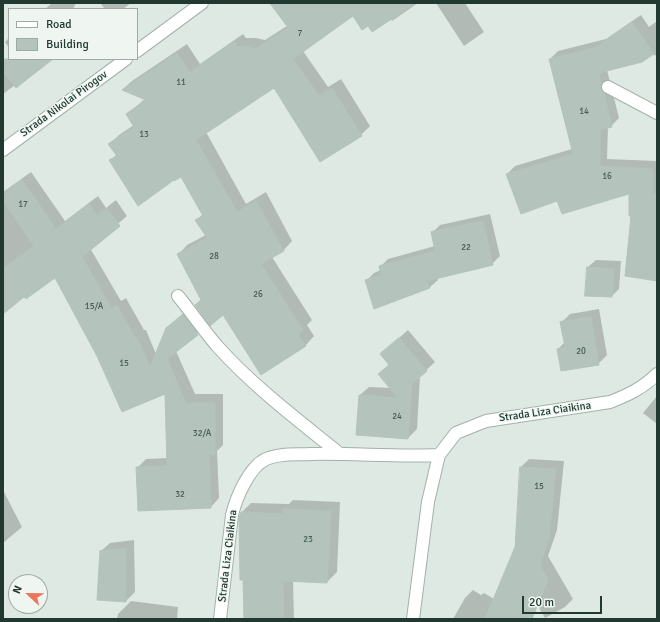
<!DOCTYPE html>
<html>
<head>
<meta charset="utf-8">
<style>
  body { margin:0 }
  #map { position:relative; width:660px; height:622px; overflow:hidden; background:#dfe9e4; font-family:Signika,sans-serif }
  canvas { display:block }
  .frame { position:absolute; inset:0; border:4px solid #213931; pointer-events:none }
  .legend { position:absolute; left:8px; top:8px; width:130px; height:52px; box-sizing:border-box; background:#eff6f2; border:1px solid #9daaa5; margin:0; padding:5px 7px; list-style:none; font-size:12px; color:#213931 }
  .legend li { display:flex; align-items:center; gap:8px; height:20px }
  .legend b { width:20px; border:1px solid #9daaa5 }
  .north { position:absolute; left:8px; top:574px; width:40px; height:40px; box-sizing:border-box; background:#eff6f2; border:1px solid #9daaa5; border-radius:50%; rotate:292deg; font-size:11px; font-weight:700; line-height:16px; text-align:center; color:#213931 }
  .north::after { content:''; display:block; margin:auto; width:14px; height:18px; background:#eb775b; clip-path:polygon(50% 0,100% 100%,50% 72%,0 100%) }
  .scale { position:absolute; left:522px; top:596px; width:80px; height:18px; box-sizing:border-box; border:2px solid #213931; border-top:0; padding-left:5px; font-size:12px; line-height:14px; white-space:nowrap; color:#213931; -webkit-text-stroke:3px #eff6f2; paint-order:stroke }
</style>
</head>
<body>
<div id="map">
<canvas width="660" height="622"></canvas>
<div class="frame"></div>
<ul class="legend">
<li><b style="height:5px;background:#fff"></b>Road</li>
<li><b style="height:11px;background:#b4c4bd"></b>Building</li>
</ul>
<div class="north">N</div>
<div class="scale">20 m</div>
</div>
<script>
const context = document.querySelector('canvas').getContext('2d');
context.lineJoin = 'round';
function fillPath(path, color) {
  context.fillStyle = color;
  context.fill(path, 'evenodd');
}
function trace(path, color, width, dash) {
  context.strokeStyle = color;
  context.lineWidth = width;
  context.lineCap = dash ? 'butt' : 'round';
  context.setLineDash(dash || []);
  context.stroke(path);
}
function label(font, color, halo, rows, align = 'center') {
  context.font = font + ' Signika,sans-serif';
  context.lineWidth = 3;
  context.setLineDash([]);
  context.textBaseline = 'middle';
  context.strokeStyle = halo;
  context.fillStyle = color;
  for (const [text, x, y, turn = 0] of rows) {
    context.save();
    context.translate(x, y);
    context.rotate((+turn || 0) * Math.PI / 180);
    context.textAlign = isNaN(turn) ? turn : align;
    if (halo) context.strokeText(text, 0, 0);
    context.fillText(text, 0, 0);
    context.restore();
  }
}
const shadow = new Path2D(`
  M52,3H76L73,9H45Z
  M100,3H131L123,9H105Z
  M271,3H418L392,21L390,18L368,24L354,15L303,51L328,87L341,79L370,126L361,135L274,86L206,132L246,204L266,192L292,241L283,251L272,257L312,320L307,325L314,336L305,346L224,314L202,299L178,255L187,245L206,235L196,220L203,214L181,175L111,160L117,154L110,144L119,135L134,125L127,114L146,98L123,89L132,81L187,44L200,64L243,34L246,38H256L265,40L287,26Z
  M436,3H465L484,32L464,46Z
  M641,15L649,27L657,21V56L651,54L607,70L619,118L611,126L608,127L607,159L657,161V280L632,215L630,192L558,200L507,174L515,166L572,149L550,59L558,51L606,39Z
  M9,38V48L5,42Z
  M17,59H50L3,94V60Z
  M31,172L65,221L98,196L106,208L116,200L127,216L90,248L121,301L126,298L144,330H146L156,354L166,329L192,306L206,325L176,351L195,394H223V445L217,451L219,498L211,507L137,468L146,459L168,458L165,392L98,356L55,277L24,296L3,312V192Z
  M490,214L500,256L492,264L437,278L438,280L430,287L375,308L366,281L374,273L381,270L380,267L388,259L435,246L432,233L440,225Z
  M596,260L621,261L619,289L612,296L588,267Z
  M599,309L607,355L598,364L558,349L565,342L562,322L570,314Z
  M408,330L435,362L420,376L417,429L408,438L360,395L369,387L391,388L380,374L390,364L381,354Z
  M657,396V424L643,413Z
  M529,459L564,461L557,530L548,556L573,599L565,607L545,618L538,606L528,619H453L465,598L473,590L481,595L484,593L494,599L516,547L521,467Z
  M4,492L22,527L3,543V493Z
  M293,500L340,502L337,572L327,582L293,580L294,619H245L242,512L251,503L289,504Z
  M134,540L135,592L126,601L101,551L110,543Z
  M131,601L178,607L177,619H117L118,614Z`);
const building = new Path2D(`
  M270,3H416L372,32L368,26L362,30L353,16L293,59L319,96L332,88L362,136L320,162L274,88L196,140L237,212L256,201L284,251L261,264L303,330L298,334L306,346L261,375L223,315L210,326L195,305L201,300L177,254L207,238L195,220L203,216L181,177L174,181V180L138,206L109,160L117,156L108,144L134,127L126,114L146,100L122,90L177,53L190,72L234,42L237,47L246,46L255,49L288,28Z
  M632,22L654,54L642,62L599,73L601,88L604,93L612,127L600,130V166L653,169V194H657V281L625,276L631,216H629V194L562,214L557,201L521,214L506,174L573,154L549,59L597,47Z
  M3,59H53L16,88L3,72Z
  M22,180L56,229L89,204L97,215L107,208L120,226L82,257L112,309L117,305L135,338H137L150,367L166,328L183,314L198,335L167,359L186,403H215V455H209L211,508L138,511L136,467L167,466L165,394L122,412L97,356L55,278L26,299L24,297L3,314V268L34,246L3,201V193Z
  M483,221L493,265L427,281L430,288L374,309L365,280L381,275L379,266L435,251L431,232Z
  M587,267L614,269L612,297L585,296Z
  M591,317L599,365L561,371L557,349L565,347L560,322Z
  M399,338L427,371L412,384L408,439L356,435L359,395L398,398L378,374L389,365L380,354Z
  M520,467L556,469L549,539L540,565L548,579L532,619H485L515,547Z
  M283,509L331,511L327,583L283,581L284,619H244L243,580H240L239,518L241,512L283,514Z
  M126,549V602L97,600L100,551Z`);
const street = new Path2D(`
  M137,51L202,3
  M608,87L657,113
  M3,150L126,59
  M178,296C192,313 204,331 218,347C254,387 298,420 340,454
  M220,619L232,515C236,498 249,467 266,459C279,453 297,455 311,454C353,453 396,457 439,455L456,433L486,421L610,402C628,395 643,388 657,374
  M413,619L428,502L439,455`);
const numberNames = [
  ["7",300,34],
  ["11",181,83],
  ["14",584,112],
  ["13",144,135],
  ["16",607,177],
  ["17",23,205],
  ["22",466,248],
  ["28",214,257],
  ["26",258,295],
  ["15/A",94,307],
  ["20",581,352],
  ["15",124,364],
  ["24",397,417],
  ["32/A",202,434],
  ["15",539,487],
  ["32",180,495],
  ["23",308,540]
];
const streetNames = [
  ["Strada Nikolai Pirogov",64,104,-36],
  ["Strada Liza Ciaikina",545,412,-8],
  ["Strada Liza Ciaikina",228,556,-83]
];
fillPath(shadow, '#0003');
fillPath(building, '#b4c4bd');
trace(building, '#b2c3bb', 1);
trace(street, '#a2b1ab', 14);
trace(street, '#fff', 12);
label('9px', '#465c54', null, numberNames);
label('11px', '#213931', '#eff6f2', streetNames);
</script>
</body>
</html>
